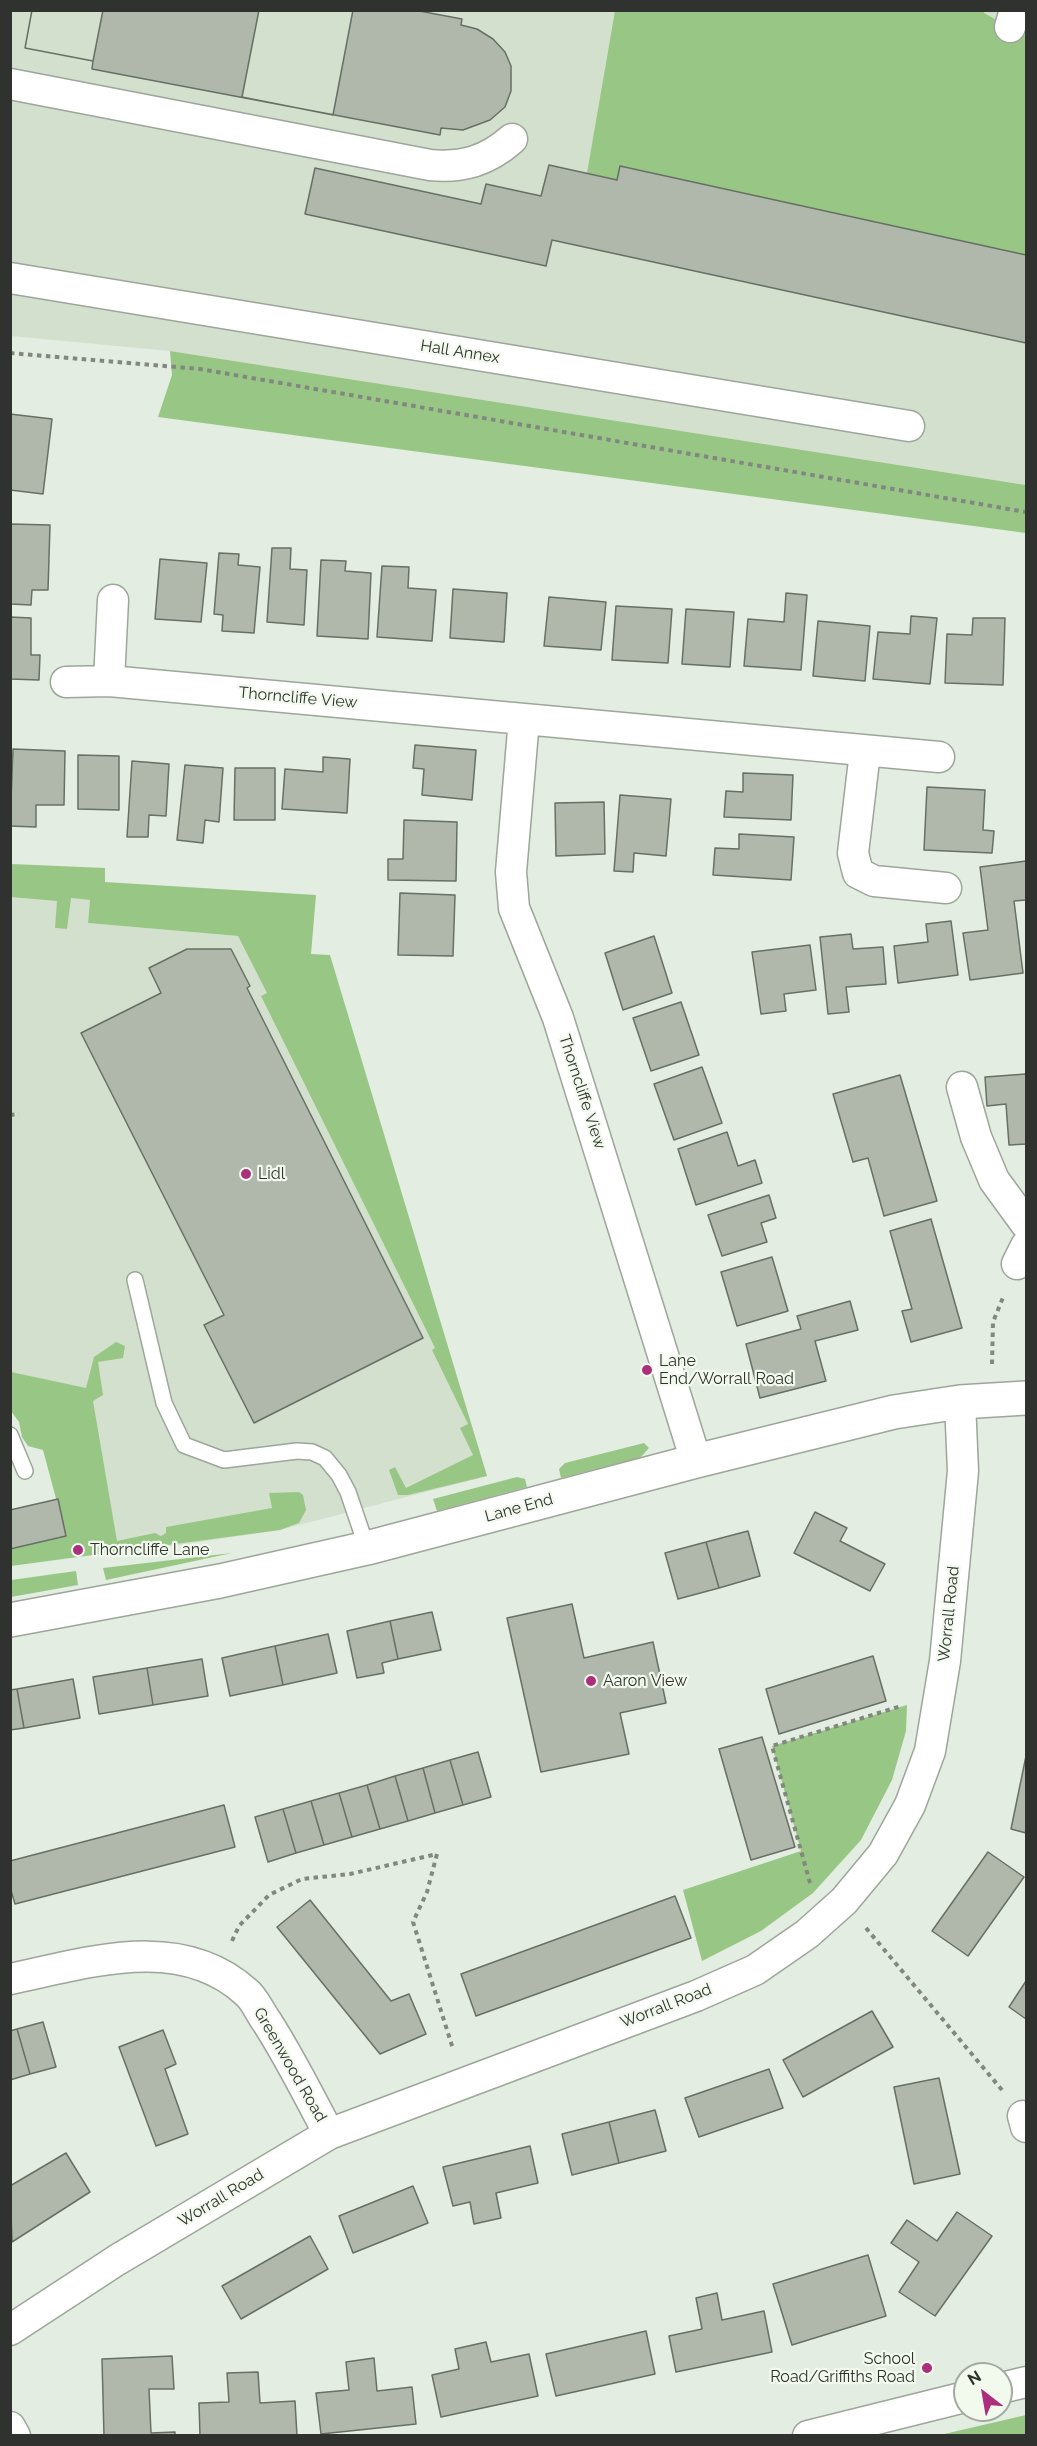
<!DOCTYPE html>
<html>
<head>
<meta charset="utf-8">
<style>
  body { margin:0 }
  #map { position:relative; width:1037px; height:2446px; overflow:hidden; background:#e4ede1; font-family:Raleway,sans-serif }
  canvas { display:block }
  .frame { position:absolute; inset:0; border:12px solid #2f322e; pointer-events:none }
  .north { position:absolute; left:953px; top:2362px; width:60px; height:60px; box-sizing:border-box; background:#f2faee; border:2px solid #a4aaa1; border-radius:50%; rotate:329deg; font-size:16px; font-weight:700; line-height:24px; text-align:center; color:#2f322e }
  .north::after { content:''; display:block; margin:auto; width:21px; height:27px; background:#ad2e7c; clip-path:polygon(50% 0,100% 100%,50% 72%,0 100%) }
</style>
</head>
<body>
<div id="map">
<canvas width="1037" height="2446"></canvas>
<div class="frame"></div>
<div class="north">N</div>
</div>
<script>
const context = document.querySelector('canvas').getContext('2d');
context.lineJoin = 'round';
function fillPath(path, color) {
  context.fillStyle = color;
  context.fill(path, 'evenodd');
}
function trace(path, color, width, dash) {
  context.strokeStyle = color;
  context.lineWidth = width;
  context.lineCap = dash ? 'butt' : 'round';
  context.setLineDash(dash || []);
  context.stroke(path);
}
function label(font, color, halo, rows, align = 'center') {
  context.font = font + ' Raleway,sans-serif';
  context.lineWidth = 4.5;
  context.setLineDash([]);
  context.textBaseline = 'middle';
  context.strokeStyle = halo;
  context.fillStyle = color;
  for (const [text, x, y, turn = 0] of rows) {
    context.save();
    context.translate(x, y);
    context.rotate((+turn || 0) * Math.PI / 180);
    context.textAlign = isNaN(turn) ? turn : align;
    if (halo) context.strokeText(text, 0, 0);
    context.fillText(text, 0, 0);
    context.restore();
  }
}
const built = new Path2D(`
  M10,11H1026V485L170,351L11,336Z
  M10,887L90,900L88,923L238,936L268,993L261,996L432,1342L445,1338L487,1476L280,1530L118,1554L11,1385Z`);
const green = new Path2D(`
  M615,11H984V13L1026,36V255L621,166L617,180L587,173Z
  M170,351L1026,485V533L158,417L172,375Z
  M11,864L105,868V882L316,895L311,954L330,955L487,1476L408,1495H398L389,1470L395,1467L406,1488L473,1455L460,1428L468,1424L432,1350L435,1348L261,996L267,993L238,936L88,923L90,900L71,898L67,929L55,928L57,901L11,897Z
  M116,1342L125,1346L123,1358L98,1362L103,1395L93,1401L117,1541L155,1533L161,1536L166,1533V1527L272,1508L269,1493L299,1492L303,1495L306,1510L299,1523L280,1530L11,1566L10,1549L66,1536L43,1450L28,1446L22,1437L19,1422L11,1411V1372L86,1388L94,1357Z
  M644,1443L649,1448L640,1458L561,1478L559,1469L565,1463Z
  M517,1477L525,1479L527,1487L437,1511L433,1499Z
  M232,1553L106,1580L103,1568Z
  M76,1571L78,1585L11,1597V1580Z
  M907,1705L906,1731L892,1780L861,1840L813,1893L761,1931L702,1961L683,1890L801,1851L772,1746Z
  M1026,2415V2435H940Z`);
const building = new Path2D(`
  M32,10H103L93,61L25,48Z
  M32,10H414L462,19L461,25L477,29L493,39L505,52L511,66V91L505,107L490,120L463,130L441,128L440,135L92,69L93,61L25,48Z
  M259,10H353L333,115L242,97Z
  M549,165L617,180L620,166L1026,255V343L552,240L546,266L305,214L315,168L481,204L486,184L541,196Z
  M10,414L52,419L43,494L10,490Z
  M10,524L50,525L48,590H32L31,605L10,604Z
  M272,548H291L290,569L307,570L304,625L267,622Z
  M219,553L239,554L238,565L260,567L254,633L222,631L223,615L214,614Z
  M160,559L207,563L201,622L155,619Z
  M321,560L346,561L345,571L371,573L368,639L317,636Z
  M382,566L409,567L408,588L436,590L432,641L377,637Z
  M453,589L507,593L504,642L450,638Z
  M786,593L807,595L801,670L744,666L748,619L784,622Z
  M549,597L606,602L601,650L544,646Z
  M616,606L672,609L668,663L612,660Z
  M686,609L734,612L730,667L682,664Z
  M911,616L937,618L930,684L873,679L878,632L910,634Z
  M10,617L31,618V655H40L39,680L10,679Z
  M973,618H1005L1003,685L945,683L947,634L972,635Z
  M818,621L870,626L865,681L813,676Z
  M415,745L476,750L472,800L422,795L424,769L413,768Z
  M13,749L65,751L64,805H36V827L10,826Z
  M78,755L119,756V810L78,809Z
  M323,757L350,759L347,813L282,809L285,769L323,772Z
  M132,761L169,764L166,816L149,815L148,837H127Z
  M185,765L223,768L219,822L205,820L203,843L177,840Z
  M235,768H275V820H234Z
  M743,773L793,775L791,820L724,817L726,791L743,792Z
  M927,787L985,790L983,830L994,831L992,853L924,850Z
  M620,795L671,799L666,856L634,853L633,872L614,871Z
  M604,802L605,854L556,856L555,803Z
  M404,820L457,822L456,881L388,880V859H403Z
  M739,834L794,837L791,880L713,875L715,848L739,849Z
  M1026,861V900L1014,901L1023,973L970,980L963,933L988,930L980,867Z
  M400,893L455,895L453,956L398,955Z
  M951,921L958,975L898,983L894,946L928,942L926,924Z
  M851,934L853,949L883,947L886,984L846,987L849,1012L828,1014L820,937Z
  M654,936L672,993L623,1010L605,953Z
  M810,945L816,990L784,994L786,1011L761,1014L752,952Z
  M187,949H231L250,986L247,988L423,1338L254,1423L204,1325L224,1315L81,1033L161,993L149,968Z
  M681,1002L699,1055L651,1071L633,1018Z
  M702,1067L722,1123L674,1140L654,1084Z
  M1026,1074V1144L1009,1145L1006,1104L987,1106L985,1077Z
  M900,1075L937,1201L884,1216L868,1158L853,1162L833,1094Z
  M727,1132L738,1166L755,1160L762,1183L696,1205L678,1149Z
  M769,1195L776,1218L761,1223L767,1242L722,1256L708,1215Z
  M931,1219L962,1328L911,1342L902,1311L912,1309L890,1231Z
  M772,1257L788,1311L737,1326L721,1272Z
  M850,1301L858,1330L815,1341L826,1381L760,1398L746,1344L801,1329L797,1316Z
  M58,1499L66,1536L10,1549V1510Z
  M815,1512L847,1528L840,1541L885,1564L870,1591L794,1553Z
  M748,1531L760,1576L719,1588L706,1542Z
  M706,1542L719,1588L678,1599L665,1553Z
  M572,1604L584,1658L653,1642L666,1703L620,1713L629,1754L541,1772L507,1618Z
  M432,1612L441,1650L398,1659L390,1621Z
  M390,1621L398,1659L382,1663L384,1673L357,1678L347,1631Z
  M328,1634L337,1673L283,1685L275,1646Z
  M275,1646L283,1685L230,1696L222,1658Z
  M873,1656L886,1701L779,1734L766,1689Z
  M202,1659L208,1696L153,1705L147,1668Z
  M147,1668L153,1705L99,1714L93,1677Z
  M73,1679L80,1718L24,1728L17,1689Z
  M17,1689L24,1728L10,1730V1690Z
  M762,1737L795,1847L751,1860L719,1749Z
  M478,1752L491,1797L463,1805L450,1760Z
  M1026,1756V1833L1011,1829Z
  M450,1760L463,1805L435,1813L423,1768Z
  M423,1768L435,1813L408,1821L395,1776Z
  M395,1776L408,1821L380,1829L367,1785Z
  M367,1785L380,1829L352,1837L339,1793Z
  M339,1793L352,1837L324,1845L311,1801Z
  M311,1801L324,1845L296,1853L283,1809Z
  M224,1805L235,1847L15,1904L10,1887V1861Z
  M283,1809L296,1853L268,1862L255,1817Z
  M988,1852L1024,1877L968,1956L932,1931Z
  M675,1896L691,1938L476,2016L461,1974Z
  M310,1900L391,2001L409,1994L426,2034L380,2054L277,1927Z
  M1026,1981V2019L1009,2007Z
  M872,2011L893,2047L803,2097L783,2060Z
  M43,2022L56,2067L30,2074L17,2029Z
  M17,2029L30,2074L10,2080V2031Z
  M163,2030L176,2064L165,2069L188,2134L156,2146L119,2047Z
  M769,2069L783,2108L699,2137L685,2098Z
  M939,2078L960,2174L914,2184L894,2087Z
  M655,2110L666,2151L619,2163L609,2122Z
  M609,2122L619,2163L572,2175L562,2134Z
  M530,2146L538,2183L496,2193L501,2218L474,2224L470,2202L453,2206L443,2167Z
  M66,2153L90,2192L12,2242L10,2186Z
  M413,2186L428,2223L353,2253L339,2216Z
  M957,2212L992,2236L935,2316L899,2292L919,2262L891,2243L907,2220L937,2241Z
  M310,2236L328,2269L241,2319L222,2286Z
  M868,2255L886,2316L792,2345L773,2284Z
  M717,2293L722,2320L764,2311L772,2352L676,2372L669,2336L702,2329L696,2298Z
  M646,2331L655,2374L556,2396L546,2354Z
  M486,2342L491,2362L529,2354L538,2396L441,2417L432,2375L459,2369L455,2349Z
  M172,2356L174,2389H149L151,2433L175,2432V2436H104L102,2359Z
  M374,2358L377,2391L412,2387L416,2424L321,2434L316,2393L349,2390L346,2362Z
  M258,2372L260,2403L295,2401L297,2436H200L199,2403L229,2402L227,2373Z`);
const path = new Path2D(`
  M10,353L200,369L1026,512
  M10,1115L19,1114
  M992,1364L993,1322L1004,1295
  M810,1883L772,1746L901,1706
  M866,1928L1002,2090
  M232,1941L239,1926L269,1895L302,1879L350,1874L437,1854L427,1892L413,1922L453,2049`);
const lane = new Path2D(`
  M135,1280L164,1403L184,1445L224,1460L297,1451L312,1452L325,1458L339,1475L348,1492L367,1548
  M10,1435L25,1471`);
const street = new Path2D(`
  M1010,27L1015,10
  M10,84L430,165C463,168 487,161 512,139
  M10,278L909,426
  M109,681L113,600
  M66,682L109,681L939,757
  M524,719L511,872L514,908L558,1018L696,1461
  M865,752L853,853L858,873L874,881L946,888
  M962,1087L976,1137L994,1180L1026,1224
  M1017,1264L1026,1246
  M10,1979C88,1963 180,1932 246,1992C255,1999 260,2013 267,2022C290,2058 309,2096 329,2134
  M1023,2116L1026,2127
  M10,2330L117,2260L329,2134L696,1996L755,1970L807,1934L844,1901L883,1854L910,1805L930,1751L945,1661L963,1471L960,1402
  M1001,2388L1026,2382
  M10,2427L15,2436
  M808,2436L965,2397`);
const secondary = new Path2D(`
  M10,1620L220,1581L367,1548L696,1461L894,1412L960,1402L1026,1398`);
const markers = [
  [246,1174,6,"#ad2e7c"],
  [647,1370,6,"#ad2e7c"],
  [78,1550,6,"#ad2e7c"],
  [591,1681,6,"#ad2e7c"],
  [927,2368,6,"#ad2e7c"]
];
const streetNames = [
  ["Hall Annex",460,352,9],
  ["Thorncliffe View",298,698,5],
  ["Thorncliffe View",582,1092,72],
  ["Lane End",519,1508,-15],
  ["Worrall Road",949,1614,-84],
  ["Worrall Road",666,2006,-21],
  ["Greenwood Road",290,2065,60],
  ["Worrall Road",221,2198,-31]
];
const poiNames = [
  ["Lidl",258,1174],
  ["Lane",659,1361],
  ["End/Worrall Road",659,1379],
  ["Thorncliffe Lane",90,1550],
  ["Aaron View",603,1681],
  ["School",915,2359,"right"],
  ["Road/Griffiths Road",915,2377,"right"]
];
fillPath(built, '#d3e0ce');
fillPath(green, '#98c785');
fillPath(building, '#b0b8ac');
trace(building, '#686f65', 1.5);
trace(lane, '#9da69a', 18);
trace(street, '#9da69a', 33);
trace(secondary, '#9da69a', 36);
trace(path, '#828780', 4, [4.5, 4.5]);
trace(lane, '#fff', 15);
trace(street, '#fff', 30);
trace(secondary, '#fff', 33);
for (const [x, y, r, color] of markers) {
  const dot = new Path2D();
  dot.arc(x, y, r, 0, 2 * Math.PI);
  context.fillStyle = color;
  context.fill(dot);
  trace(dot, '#f2faee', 2);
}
label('16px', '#2f322e', '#f2faee', streetNames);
label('16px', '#2f322e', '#f2faee', poiNames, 'left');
</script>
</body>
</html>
